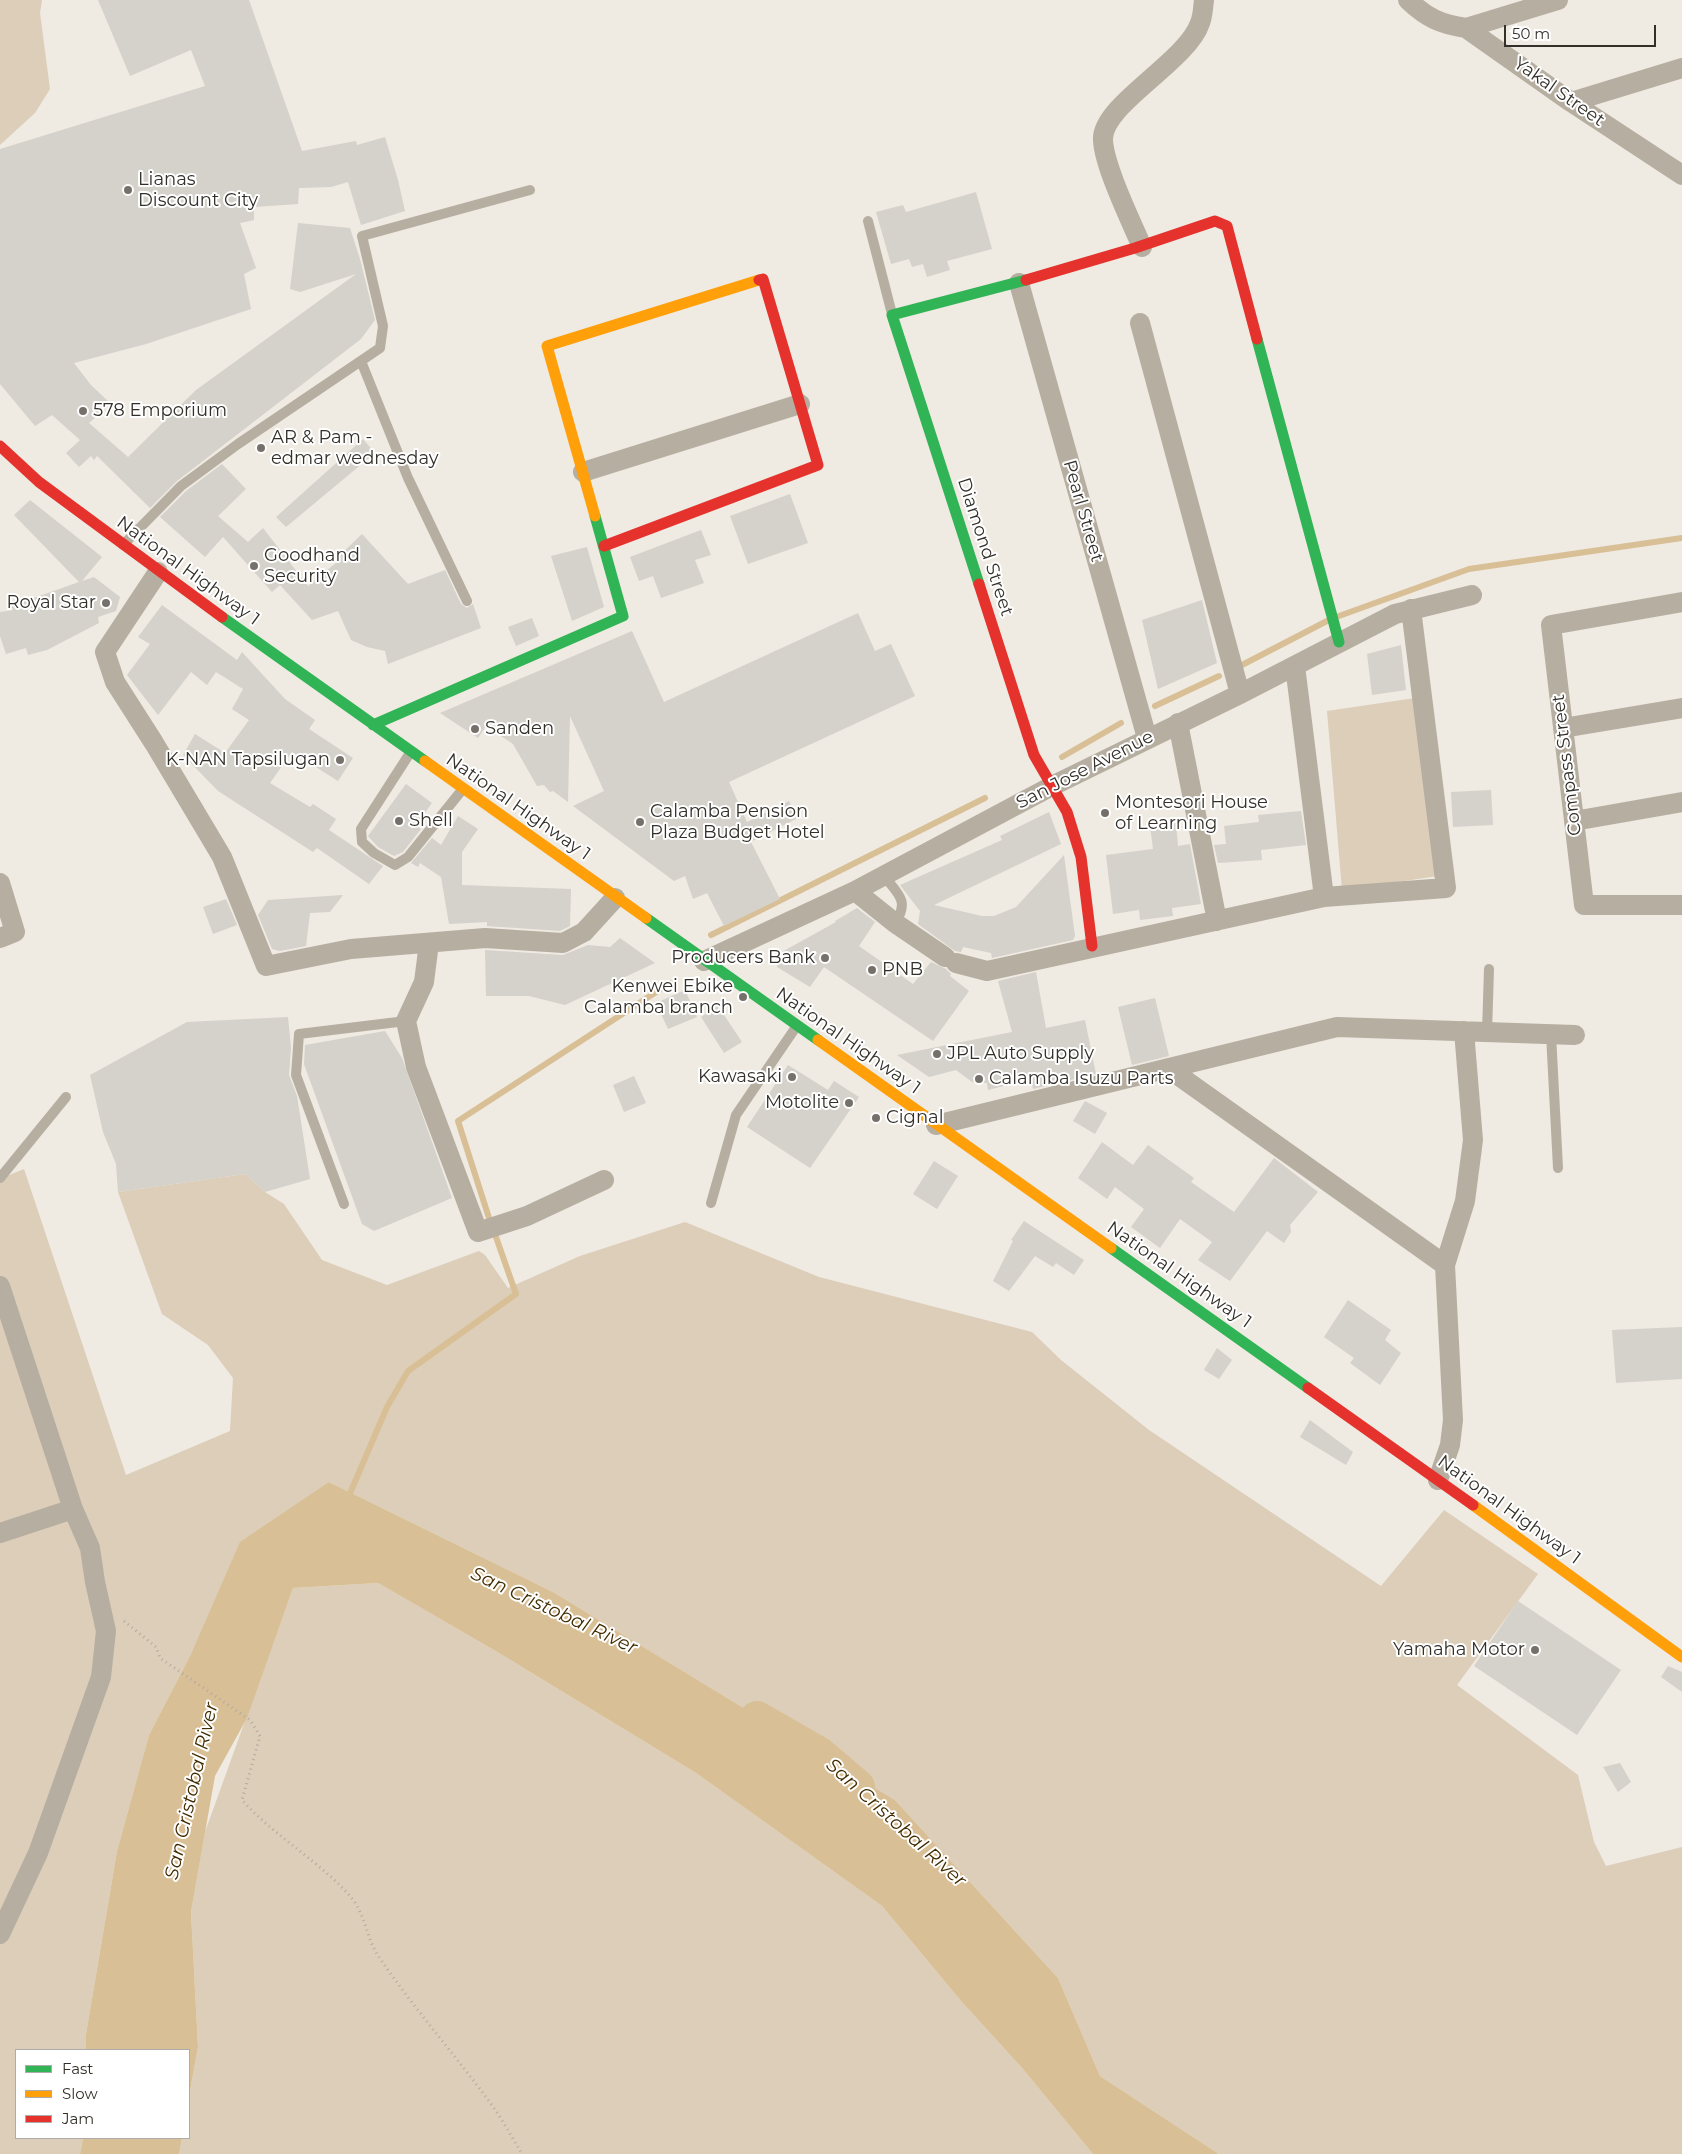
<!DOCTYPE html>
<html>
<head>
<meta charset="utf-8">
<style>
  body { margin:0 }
  #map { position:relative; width:1682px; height:2154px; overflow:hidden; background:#efeae2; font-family:Montserrat,sans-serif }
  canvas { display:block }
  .legend { position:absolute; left:15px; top:2049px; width:175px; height:90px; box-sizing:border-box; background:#fff; border:1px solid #adacaa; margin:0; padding:6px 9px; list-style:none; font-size:15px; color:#33302a }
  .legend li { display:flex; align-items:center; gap:10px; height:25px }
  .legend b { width:25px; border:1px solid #adacaa }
  .scale { position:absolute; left:1504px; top:25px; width:152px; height:22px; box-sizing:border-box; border:2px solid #33302a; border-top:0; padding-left:6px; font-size:15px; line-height:18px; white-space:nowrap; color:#33302a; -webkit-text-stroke:4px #fff; paint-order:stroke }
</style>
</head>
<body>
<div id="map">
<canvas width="1682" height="2154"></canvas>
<ul class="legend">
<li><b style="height:6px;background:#30b455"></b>Fast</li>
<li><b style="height:6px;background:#ff9f0a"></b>Slow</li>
<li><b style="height:6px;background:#e5322d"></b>Jam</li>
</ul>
<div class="scale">50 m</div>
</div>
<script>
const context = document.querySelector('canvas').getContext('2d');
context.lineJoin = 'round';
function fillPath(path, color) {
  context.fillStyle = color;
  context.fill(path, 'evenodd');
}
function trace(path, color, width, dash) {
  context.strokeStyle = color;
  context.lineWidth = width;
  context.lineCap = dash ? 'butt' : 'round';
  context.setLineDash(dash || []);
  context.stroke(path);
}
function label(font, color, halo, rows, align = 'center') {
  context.font = font + ' Montserrat,sans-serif';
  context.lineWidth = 4;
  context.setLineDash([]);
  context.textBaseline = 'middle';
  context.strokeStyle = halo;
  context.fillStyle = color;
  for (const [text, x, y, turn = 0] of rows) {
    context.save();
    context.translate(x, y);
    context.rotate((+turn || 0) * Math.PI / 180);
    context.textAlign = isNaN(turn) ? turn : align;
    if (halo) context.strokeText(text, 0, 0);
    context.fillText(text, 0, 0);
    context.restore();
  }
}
const green = new Path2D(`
  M0,0H42L40,13L50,89L35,113L0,145Z
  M1415,698L1438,876L1342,890L1327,711Z
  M24,1169L126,1475L230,1431L233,1378L208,1345L162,1314L118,1192L245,1174L265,1192L284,1204L322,1260L387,1285L479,1251L485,1255L508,1288L580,1256L685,1222L819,1277L1032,1332L1061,1360L1149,1430L1381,1586L1444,1510L1538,1574L1457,1685L1578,1775L1594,1842L1606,1866L1682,1847V2154H1219L1100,2076L1058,1978L895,1800L553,1592L329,1482L192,1652L149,1735L117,1851L86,2034V2050H16V2138H83L80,2154H0V1179Z
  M378,1583L499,1653L696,1773L882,1906L961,2001L1022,2068L1093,2154H179L182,2138H189V2097L198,2047L191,1912L205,1832L293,1588Z`);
const water = new Path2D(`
  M329,1482L553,1592L895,1800L1058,1978L1100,2076L1219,2154H1093L1022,2068L961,2001L882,1906L696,1773L499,1653L378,1583L293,1588L247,1718L215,1776L191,1912L198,2047L189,2097V2050H86V2034L117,1851L149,1735L192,1652L240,1542Z
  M83,2138H182L179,2154H80Z`);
const stream = new Path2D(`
  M1339,616L1469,569L1682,538
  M1242,665L1327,621
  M1155,706L1219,676
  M1062,757L1121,723
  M711,935L985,798
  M489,1218L458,1121L670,983
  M348,1498L387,1407L408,1371L516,1294L496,1237`);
const river = new Path2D(`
  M757,1719L818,1754L857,1787`);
const building = new Path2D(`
  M98,0H249L302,151L356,141L357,145L385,137L398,180L405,211L361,225L348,182L331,187L299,188L298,204L254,207V220L240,223L256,268L244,274L251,309L146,344L74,363L91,385L111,404L89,423L128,457L196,390L356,274L300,292L290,289L298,223L350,228L360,259L375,320L361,339L177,481L150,508L97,456L94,460L91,456L79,467L66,453L80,440L52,415L35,426L0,384V149L205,86L191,50L130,76Z
  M976,192L992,249L947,261L950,270L927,277L923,264L912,267L909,259L891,264L876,212L903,205L906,212Z
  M363,439L375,453L286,527L276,517Z
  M222,464L246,489L218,516L248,542L263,528L308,586L337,562L335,560L362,534L408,584L445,570L461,604L467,608L473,604L481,628L388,664L385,651L367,647L351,640L338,611L312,620L280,585L272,592L223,537L205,557L160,517L186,491Z
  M790,494L808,543L748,564L730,516Z
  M30,500L102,557L82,581L94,577L120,597L116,611L98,617L99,623L47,650L28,655L26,648L6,654L0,636V612L13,610L11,606L79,582L14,515Z
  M701,530L711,555L695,560L704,583L661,598L653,576L639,581L630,557Z
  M587,547L604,607L572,621L551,556Z
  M1202,600L1217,663L1158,689L1142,620Z
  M162,605L237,660L242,652L285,699L315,720L309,729L353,758L338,781L292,752L270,783L310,807L313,804L336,819L329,830L383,866L369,884L317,848L313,852L218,791L183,755L195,734L225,753L249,720L232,709L243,689L216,672L207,685L191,672L158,715L127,675L150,644L138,637Z
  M858,613L875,651L891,644L915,696L729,782L747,822L789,801L798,818L751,842L780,899L724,926L707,893L693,899L685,876L674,881L573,806L604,791L570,716L568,802L553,791L550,792L544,785L537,786L513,744L486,726L478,738L440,713L632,631L664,702Z
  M532,618L539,636L516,646L508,627Z
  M1401,645L1406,690L1372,695L1367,654Z
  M406,784L432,803L416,825L421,829L403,852L394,856L378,847L368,836Z
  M1491,790L1493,825L1453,827L1451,792Z
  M1301,811L1306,845L1261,850L1262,860L1218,863L1214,845L1226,844L1224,826L1259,822L1258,815Z
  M1049,812L1061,844L934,905L982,916H994L1016,907L1064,855L1075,936L1073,940L992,958L991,953L963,947L961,952L955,951L918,924L920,911L900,885L1002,840L1000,836Z
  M458,816L478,829L462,852V885L571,889L570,926L560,931L487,926V922L449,924L441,877L420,863L418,867L411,863L432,838L441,845Z
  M1176,823L1178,846L1190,844L1201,904L1172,908L1173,916L1140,920L1139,910L1113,914L1106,855L1153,849L1150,826Z
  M343,895L330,912L310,913L306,946L280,951L272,949L258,915L268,900Z
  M226,899L237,925L213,934L203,907Z
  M857,908L875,922L859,946L913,984L931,962L946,969L951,974L950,976L969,991L933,1041L824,967L810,987L777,967L780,953L836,922L835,921Z
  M620,938L655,963L565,1005L529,996H486L485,950L563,955L588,945L610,947Z
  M1036,972L1046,1028L1085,1020L1096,1074L1033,1089L1031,1079L988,1090L987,1083L972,1082L956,1070L929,1077L897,1055L1012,1032L998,981Z
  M685,990L697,1017L668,1029L656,1003Z
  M1155,998L1169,1056L1132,1065L1118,1007Z
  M718,1006L742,1042L724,1053L701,1017Z
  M288,1017L291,1048L289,1075L297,1096L310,1179L265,1192L245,1174L118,1192L116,1164L103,1132L90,1075L187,1022Z
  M385,1031L402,1058L452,1198L374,1231L362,1224L304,1064L305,1045Z
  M788,1065L828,1090L834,1081L859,1097L810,1168L747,1127Z
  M634,1076L646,1103L624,1112L613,1085Z
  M1085,1101L1107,1113L1095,1134L1073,1121Z
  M1102,1142L1133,1165L1148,1145L1194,1178L1191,1182L1234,1212L1274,1158L1318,1192L1290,1225L1291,1232L1284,1243L1267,1231L1230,1281L1198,1260L1212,1242L1180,1219L1160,1248L1131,1227L1144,1209L1115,1187L1107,1199L1078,1178Z
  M934,1161L958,1176L937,1209L913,1194Z
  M1024,1221L1084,1260L1074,1275L1056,1263L1053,1267L1035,1256L1009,1291L993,1281L1013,1241L1011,1240Z
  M1348,1300L1391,1330L1385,1340L1401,1353L1380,1385L1350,1363L1354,1358L1324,1337Z
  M1682,1327V1379L1616,1383L1612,1330Z
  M1217,1348L1232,1360L1219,1379L1204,1370Z
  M1310,1420L1353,1452L1346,1465L1300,1437Z
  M1518,1601L1621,1670L1577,1735L1474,1666Z
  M1668,1666L1682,1672V1692L1661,1677Z
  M1620,1763L1631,1782L1618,1792L1603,1767Z`);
const path = new Path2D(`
  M124,1621L156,1647L160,1658L250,1720L260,1736L242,1800C274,1836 318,1860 350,1896C366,1914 366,1939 379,1957C415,2010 457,2057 494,2108C504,2123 513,2139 522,2154`);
const lane = new Path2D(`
  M868,221L892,314
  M361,361L408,478L467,601
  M123,545L181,486L238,444L380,348L383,326L362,236L530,190
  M410,753L361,829L362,842L374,853L395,865L408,857L462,790
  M884,876C898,894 910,901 895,923
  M1487,1032L1489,969
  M1551,1034L1558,1168
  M0,1178L66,1097
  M711,1203L736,1115L796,1027
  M344,1204L296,1075L299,1034L406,1021`);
const street = new Path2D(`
  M1408,0C1427,18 1440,24 1466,28L1571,102L1682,175
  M1466,28L1558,0
  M1571,102L1682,68
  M1142,247C1131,221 1104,166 1103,140C1101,105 1187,62 1200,23C1203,16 1203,7 1204,0
  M1019,283L1147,738
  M1140,323L1240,694
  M583,472L800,404
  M158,572L105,652L115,682L154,743L222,857L266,966L351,949L485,938L563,943L584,932L615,898
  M1682,602L1551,625L1584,905H1682
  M1295,666L1324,897
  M1178,723L1217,921
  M1563,728L1682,708
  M1574,821L1682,802
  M0,883L15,932L0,938
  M855,891L895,923L945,957
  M429,943L424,982L406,1021L416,1067L478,1232L527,1216L604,1180
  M704,961L855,891L1052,786L1240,694L1395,614L1472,595
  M956,963L987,971L1324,897L1446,888L1411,609
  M1168,1068L1445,1265
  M936,1125L1337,1027L1575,1035
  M0,1286L73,1509L90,1548L95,1582L106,1631L101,1677L38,1853L0,1934
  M1438,1480L1450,1445L1453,1420L1445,1265L1465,1201L1473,1140L1464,1031
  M0,1533L73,1509`);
const fast = new Path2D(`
  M1257,339L1339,642
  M979,584L892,315L1026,280
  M222,617L425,761
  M373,725L623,616L595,516
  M646,918L818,1040
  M1111,1248L1308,1388`);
const slow = new Path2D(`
  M595,516L547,346L759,280
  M425,761L646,918
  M818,1040L1111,1248
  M1473,1505L1682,1657`);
const jam = new Path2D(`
  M1026,280L1135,248L1215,221L1227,226L1257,339
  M0,446L39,482L222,617
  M604,546L818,465L763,279L759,280
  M979,584L1034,755L1067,812L1081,857L1092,946
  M1308,1388L1473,1505`);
const markers = [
  [128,190,5,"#75716a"],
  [83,411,5,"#75716a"],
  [261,448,5,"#75716a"],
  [254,566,5,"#75716a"],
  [106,603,5,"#75716a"],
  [475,729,5,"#75716a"],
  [340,760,5,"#75716a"],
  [1105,813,5,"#75716a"],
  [399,821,5,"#75716a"],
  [640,822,5,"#75716a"],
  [825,958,5,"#75716a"],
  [872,970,5,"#75716a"],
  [743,997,5,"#75716a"],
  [937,1054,5,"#75716a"],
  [792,1077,5,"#75716a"],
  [979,1079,5,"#75716a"],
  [849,1103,5,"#75716a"],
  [876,1118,5,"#75716a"],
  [1535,1650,5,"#75716a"]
];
const streetNames = [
  ["Yakal Street",1559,92,35],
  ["Pearl Street",1083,511,74],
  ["Diamond Street",985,547,72],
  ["National Highway 1",188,571,36],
  ["Compass Street",1567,765,-97],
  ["San Jose Avenue",1085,770,-27],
  ["National Highway 1",518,807,35],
  ["National Highway 1",848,1041,35],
  ["National Highway 1",1179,1275,35],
  ["National Highway 1",1509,1510,36]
];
const poiNames = [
  ["Lianas",138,180],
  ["Discount City",138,201],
  ["578 Emporium",93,411],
  ["AR & Pam -",271,438],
  ["edmar wednesday",271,459],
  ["Goodhand",264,556],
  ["Security",264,577],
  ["Royal Star",96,603,"right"],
  ["Sanden",485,729],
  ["K-NAN Tapsilugan",330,760,"right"],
  ["Montesori House",1115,803],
  ["of Learning",1115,824],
  ["Calamba Pension",650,812],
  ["Plaza Budget Hotel",650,833],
  ["Shell",409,821],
  ["Producers Bank",815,958,"right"],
  ["PNB",882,970],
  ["Kenwei Ebike",733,987,"right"],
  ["Calamba branch",733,1008,"right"],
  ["JPL Auto Supply",947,1054],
  ["Kawasaki",782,1077,"right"],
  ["Calamba Isuzu Parts",989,1079],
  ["Motolite",839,1103,"right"],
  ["Cignal",886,1118],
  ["Yamaha Motor",1525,1650,"right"]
];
const waterNames = [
  ["San Cristobal River",554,1611,25],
  ["San Cristobal River",192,1791,-77],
  ["San Cristobal River",896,1823,42]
];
fillPath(green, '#dcceb8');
fillPath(water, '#d9bf96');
trace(stream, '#d9bf96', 6);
trace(river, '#d9bf96', 36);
fillPath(building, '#d5d1cb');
trace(path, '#b2aba1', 3, [1, 4]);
trace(lane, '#b6aea1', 10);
trace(street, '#b6aea1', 20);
trace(fast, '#30b455', 11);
trace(slow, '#ff9f0a', 11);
trace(jam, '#e5322d', 11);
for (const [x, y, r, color] of markers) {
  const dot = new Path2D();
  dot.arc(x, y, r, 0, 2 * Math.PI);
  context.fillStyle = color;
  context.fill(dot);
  trace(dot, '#fff', 2);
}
label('18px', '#33302a', '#fff', streetNames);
label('18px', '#33302a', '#fff', poiNames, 'left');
label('italic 19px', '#432c00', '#fff', waterNames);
</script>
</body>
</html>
